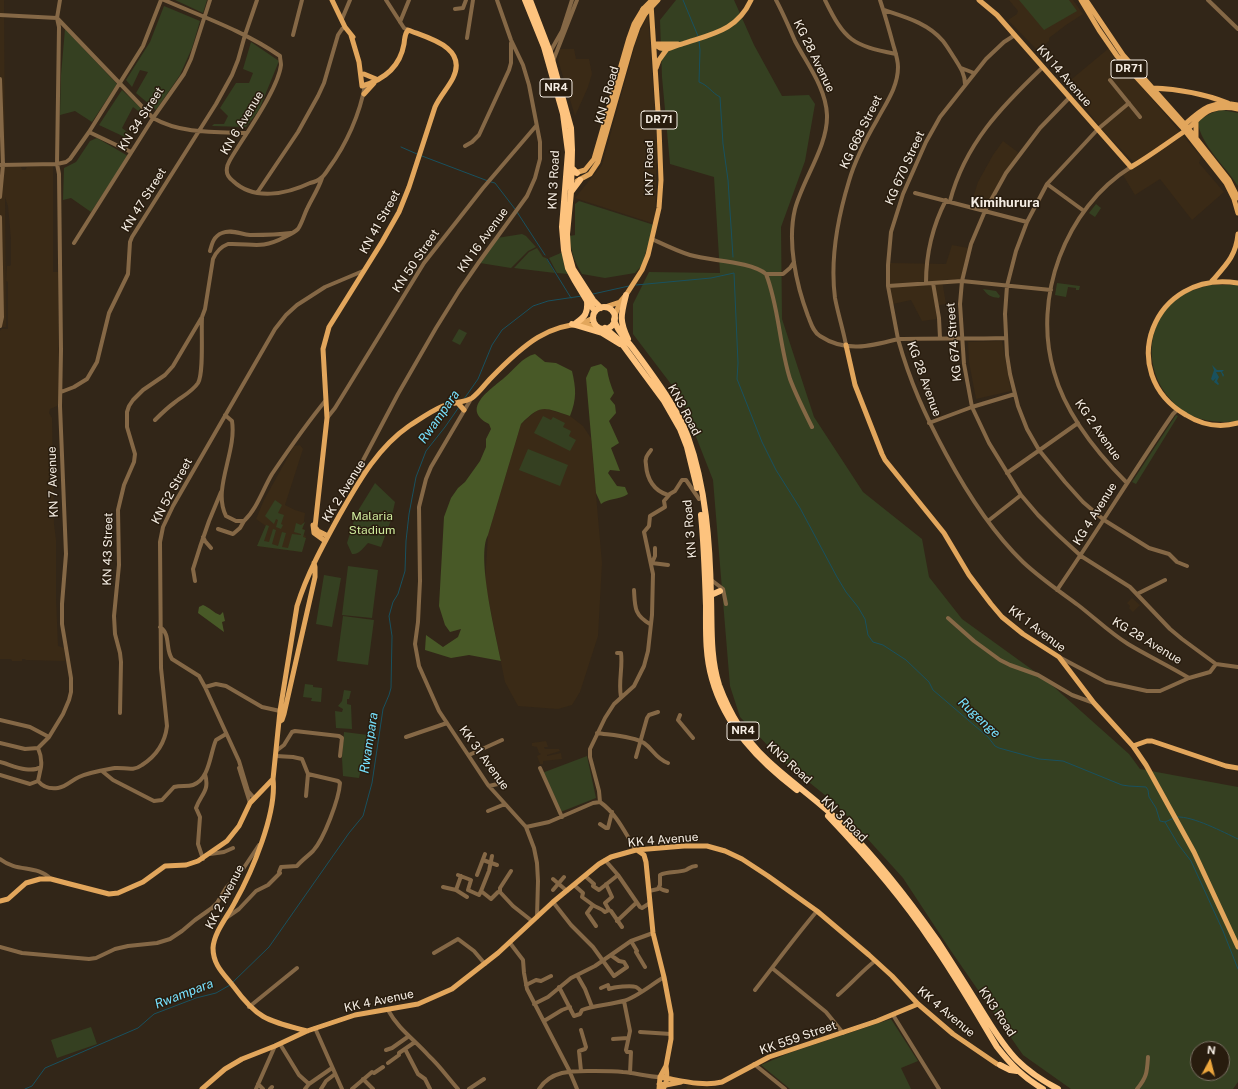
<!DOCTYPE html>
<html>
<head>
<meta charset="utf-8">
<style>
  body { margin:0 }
  #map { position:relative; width:1238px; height:1089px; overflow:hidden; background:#322618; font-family:"Public Sans",sans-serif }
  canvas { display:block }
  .north { position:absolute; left:1190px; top:1041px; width:40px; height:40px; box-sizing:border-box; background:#281c0e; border:1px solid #7a7063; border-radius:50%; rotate:7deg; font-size:11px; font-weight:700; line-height:16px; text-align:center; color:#f5ede3 }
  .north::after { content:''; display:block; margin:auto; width:14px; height:18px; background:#eea73d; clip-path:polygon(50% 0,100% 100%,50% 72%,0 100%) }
</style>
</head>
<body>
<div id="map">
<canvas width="1238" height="1089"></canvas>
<div class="north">N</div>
</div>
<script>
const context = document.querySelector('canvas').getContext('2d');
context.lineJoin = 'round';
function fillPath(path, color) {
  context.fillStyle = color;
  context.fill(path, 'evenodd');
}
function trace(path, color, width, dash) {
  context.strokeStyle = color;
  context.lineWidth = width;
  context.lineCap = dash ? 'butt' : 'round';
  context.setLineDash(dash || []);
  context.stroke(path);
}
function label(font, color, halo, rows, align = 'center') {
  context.font = font + ' "Public Sans",sans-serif';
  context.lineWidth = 3;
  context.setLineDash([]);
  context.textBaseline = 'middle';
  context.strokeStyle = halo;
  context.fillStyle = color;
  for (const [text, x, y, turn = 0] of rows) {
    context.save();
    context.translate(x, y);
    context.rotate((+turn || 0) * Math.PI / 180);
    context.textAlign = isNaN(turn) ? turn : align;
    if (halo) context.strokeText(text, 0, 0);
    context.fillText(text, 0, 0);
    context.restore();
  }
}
const built = new Path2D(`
  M0,0H4L5,167H21L22,170H25L27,167L53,166V272H58L59,403L57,406L50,409L49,413L52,418L54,524L56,540V598L58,646L64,648L65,661L26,660L25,659H22V661H12L11,659H0V331L2,329H8V282L6,281L7,266H10L11,265V239L8,206L5,197L6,327H0Z
  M1009,0H1073L1083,14L1066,25L1049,38V41L1038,51L1008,20L1017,14L1018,11Z
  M648,15L657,143L655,224L575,198L602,165L637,38Z
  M1109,48L1201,157L1199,163L1224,192L1192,220L1160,179L1135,195L1123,175L1137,165L1102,130L1067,83Z
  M560,49H574L576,59H589L592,74L588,87L575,116L558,60Z
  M1003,141L1019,153L999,182L985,209L971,204L978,182L993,155Z
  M952,245L968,248L961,279L942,280L946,304L935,306L937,319L922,321L911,300L893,304L890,283V263L946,264Z
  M1002,341L1011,391L976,399L969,362L968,342Z
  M544,408L570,416L583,426L591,438L602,563L598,636L580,692L572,705L558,709L518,706L505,682L485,582L488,535L521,424L536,411Z
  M300,445L303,449L285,505L295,510L305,513L303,529L305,530L304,535L306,536L302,552L257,546L266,526L256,519L264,500L294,446Z
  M1132,598L1140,605L1133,612L1129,608L1130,606L1127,603Z
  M546,741L548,747H544L545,749H559L560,751L547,755V756L561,753L562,759L543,761V764H540L537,756L541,754L539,753L537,747L532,746V743Z
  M688,1085L715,1087V1089H686Z`);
const green = new Path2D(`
  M175,0H207L203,13Z
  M676,0H734L754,45L782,96L809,95L815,104L805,161L781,227L782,319L814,417L863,492L922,539L929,577L962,619L1045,679L1129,754L1140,769L1238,787V1082L1233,1089H1071L1023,1055L951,951L903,878L836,804L784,762L740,717L730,686L713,480L680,396L633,334V304L649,272L720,273L714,177L670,164L662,77L660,20ZM1198,1049H1222V1073H1198Z
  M1019,0H1069L1077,11L1044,30Z
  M164,6L200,21L192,48L180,75L156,110L136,93L148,72L140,70L132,87L126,80L150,42Z
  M65,29L117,84L92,122L75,111L60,115L61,75Z
  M251,42L279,61L259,110L246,127L212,126L214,124H224L228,116L220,108L236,83H249L253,73L243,69Z
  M122,90L144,111L145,116L133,107L122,128L131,135L129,139L99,125Z
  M1222,110L1238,113V186C1226,167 1200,144 1198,122C1206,115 1212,112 1222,110Z
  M97,138L128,156L91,212L71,198L63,200L64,168L76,162L90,141Z
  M579,201L654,225L642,265L635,273L605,278L582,274C574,261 571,252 570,236L575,235V204Z
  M1096,204L1101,208L1095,217L1089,213Z
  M522,234L526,236L536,247L528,251L511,268L480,263L497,238Z
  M537,248L543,257L546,258L555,273L514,268L529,252Z
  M563,252L564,266L569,274L557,273L549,258Z
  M1057,283L1080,286L1079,290H1076V288L1068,287L1066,297L1055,295Z
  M1210,285H1238V421C1222,423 1205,422 1190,415C1183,412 1176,406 1171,400C1142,369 1145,317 1184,294C1191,290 1201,288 1210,285Z
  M983,289L996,291L1000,296L999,298C991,297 988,296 983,289Z
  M459,329L467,333L460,345L452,341Z
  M1176,415L1178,416L1136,484L1132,482Z
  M543,416L551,420L553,417L565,423L563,427L571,431L569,436L576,440L570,451L534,433Z
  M528,449L568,465L560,486L519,470Z
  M375,483L395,502L391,520L381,547L368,543C363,548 359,555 352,554L347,543L356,514Z
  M275,500L282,505L278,513L284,515L281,524L283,525L281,529L276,527L278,520L276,519L274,524L265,516Z
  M305,522L302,529L305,530L303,537L306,538L302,552L257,546L266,525L269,526L264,541L269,542L273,529L276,530L272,544L278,546L282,532L286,533L282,547L288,548L292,534L301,535V534L294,532L296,523L301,525Z
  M348,566L378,570L372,618L342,615Z
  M324,575L341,578L332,627L316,624Z
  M343,616L374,620L368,665L337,661Z
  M305,684L313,685V687L322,688L321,702L311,701L312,698L303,697Z
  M344,690L351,691L349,699H347V704L351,705L352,729L336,728L335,711L342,712L343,709L338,706L342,701Z
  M344,732L368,735L359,778L343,776L342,758Z
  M587,756L596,798L558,813L542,773Z
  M891,1019L918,1061L901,1068L911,1089H790L761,1065L789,1053Z
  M91,1027L97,1044L57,1058L51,1040Z`);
const forest = new Path2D(`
  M535,354L545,362L556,363L572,371C576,389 577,398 570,416C544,408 542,403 521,424L488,535C476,556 496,635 501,661L469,655L451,658L425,650L426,635L443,647L458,637L461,629L450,632L445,625L439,606L444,517L451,498L458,488L465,482L480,461L486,447V439L491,429L489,424C460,409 490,390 504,378C514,370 522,357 535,354Z
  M601,364L607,369C608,377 611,386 614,393L610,399L615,405L616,413L609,421L619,443L611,448L620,471L610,470L608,473L617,486L625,487L628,494C619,500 609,498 601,504L596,493L586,378L591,367Z
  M203,605C209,607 214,613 220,615L223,612L225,621L222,622L224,632L198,613L199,607Z`);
const water = new Path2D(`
  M1212,365L1217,370H1224L1222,372L1224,375L1223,377L1221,372H1216L1219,377L1217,381L1219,384L1218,385L1214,382L1216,378L1213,381L1211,379L1214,370Z`);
const stream = new Path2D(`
  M683,0L698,36
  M699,41L700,50L699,82C708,85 712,93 720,97L723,144L728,180L733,257
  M401,147L417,154
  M422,156L488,181
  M491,182L495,183L515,209
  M517,212L545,255
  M547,259L571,298
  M636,285L711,278L734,273L738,363L737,379L762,442L776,470L800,508L837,577L846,592L858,607L865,619L868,635L873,642L883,645L906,660L929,682L933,690L988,737L995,746L999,748L1039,759L1063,761L1122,785L1129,786L1146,787L1148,790L1149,797L1156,808L1160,821L1165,822L1174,818
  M593,294L629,286
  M464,399L478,379L492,345L502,330L533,306L548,301L582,296
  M1177,817C1193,816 1223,832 1238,839
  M1165,822L1178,844L1191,861L1223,931L1238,969
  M232,983L269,947L349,833L363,816L372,783L383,709L389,695L391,688L392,636L389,616L393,602L398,594L405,571L406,541L409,514L416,477L426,451L445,427L459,407
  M25,1089L32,1086L45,1068L138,1028L154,1014L196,998L216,993L230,985`);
const minor = new Path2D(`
  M164,0C203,17 244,31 280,56C280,59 281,62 281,65C278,90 244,136 230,160C229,162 227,165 227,168C226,173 229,178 233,181C254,201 287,194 310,183C314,182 319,180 321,178C324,176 327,171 329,168C346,145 360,114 365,85
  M386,0L404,28L408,30
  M776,0C783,13 789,27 795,41C807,64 826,88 827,115C828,146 803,179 795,209C787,242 796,284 808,316C811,323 813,332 820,336C846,353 871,346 898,339C910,382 925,415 946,454C967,493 991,531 1023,562C1040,578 1059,591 1078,605C1095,618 1110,633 1128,644C1148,656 1169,666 1189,678
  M825,0C845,41 852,45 896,54
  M1208,0L1238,29
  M455,9L463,8L466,0
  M884,10C905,17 928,23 943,41C947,46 951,53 955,59C960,67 965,74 965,84
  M0,15L57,18L153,118C181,134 215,132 247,133
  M342,19L350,0
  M400,22L409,0
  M293,35L302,0
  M467,38L473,0
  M550,52L562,31L572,0
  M553,61L577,0
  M961,68L974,73
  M0,79L3,165L0,197
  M1110,80L1140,117
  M1070,97L1040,128L1006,173L985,211L971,244L962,281L960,304L964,364L972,407L989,443L1021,495L1038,515L1057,534L1081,556L1130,587L1170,629L1182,639L1216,664L1238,667
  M1129,103L1098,129L1047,184L1027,222L1016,251L1007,286L1005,314L1007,355L1010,374L1018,406L1027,429L1039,450L1065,482L1083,502L1104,520L1149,548L1169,554L1177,562L1187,566
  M89,132L131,152
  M465,146L472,142L479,135L509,70L511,63V43
  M0,165L57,164L66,162L70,159L89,132L143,46L161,0
  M1047,184L1084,211
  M257,193L298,132L318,96L324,83L338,35L342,29L345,27
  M915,193L1027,222
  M950,201C965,144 1001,107 1043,67
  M0,217L2,317L0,326
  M652,239C665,245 677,251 690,255C710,261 750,261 766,274C779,307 779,344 790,379C796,395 804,411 812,427
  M74,243L153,118L184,74L191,59L210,0
  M210,251C212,243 214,236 222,233C231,229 240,234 250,235C263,235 277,235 291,233
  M766,274H783L790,268L794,262
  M926,283C926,254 932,227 946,200
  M933,283L939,318L940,338
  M888,286L962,281L1051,290
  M1006,338C970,339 934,338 898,339L888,286V265L891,232L903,194L926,142L940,117L986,59L1004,42L1015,35
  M846,345C843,329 838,314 835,298C830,260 838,217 849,181C855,160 866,139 877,120C886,103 898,87 898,67C898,59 895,51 893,44C889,29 885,15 880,0
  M61,392L74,387L87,379L97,362L109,313L128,274L130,242L132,237L216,104L232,75L238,60L245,35L257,0
  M471,399L431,467L426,479L419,507L420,581L418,622L415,644L419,666L439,711L447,723L488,785L526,827L534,848L537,863L538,881L537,917
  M225,415L232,421C237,452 212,489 226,516L236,521H244C257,509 263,489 272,474C289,449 307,423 326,400
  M327,418L335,408L424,263L483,188L536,126
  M155,420C161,414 167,408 174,403C181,397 192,392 198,383C204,373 201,332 202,318
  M929,423L972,407L1015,394
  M651,450C649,453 646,456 646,459C645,461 646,463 646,465C647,479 654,491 668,495L675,491L682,480H686L699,499
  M1007,473L1078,423
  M364,474L360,469V466L398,394L436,328L459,291L479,262L527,196L535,178L540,159V142L529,85L523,65L511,40L497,0
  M1127,483C1096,452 1066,415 1054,372C1032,298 1065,208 1131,167
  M988,521L1021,495
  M218,529L233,534L240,528L244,521
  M203,537L205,541L211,548
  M652,563L655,556V548
  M652,563L668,565
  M710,579L723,589L726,604
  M195,581L193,569L200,547L209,521L221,492
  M634,590C635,607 634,615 650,624
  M1057,590C1097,532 1133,472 1173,414L1177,410
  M1137,594L1165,580
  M948,618L974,641L1000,660L1010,665L1038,675L1072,695L1094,703
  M160,627C171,634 165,649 172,659L199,676L205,687L239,761L248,791L254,798
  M617,653H621C623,668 618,682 621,697
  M1061,658L1106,682L1147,691H1160L1169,687L1189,678L1210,672L1216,664
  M205,687L216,684L226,686L262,707L280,711
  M120,713L121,662L120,653L115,634L114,616L119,565L118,510L124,485L134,462L135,454L127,427V412L129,406L133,400L143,390L165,375L173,366L202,317L205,309L213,259C216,252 220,247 228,244C253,243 260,250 285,237C289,235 295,232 298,229C302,223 304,215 307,209C312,198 318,190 322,178
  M680,715L678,720L693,738
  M0,720L30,727L49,737
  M597,733C610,735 633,736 644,743C654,750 655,758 668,763
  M406,737L447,723
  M0,743L25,749L38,748L49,737L63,714L69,700L71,692V678L62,624V604L66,554L60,406L61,350L59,174L57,164L59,27L57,18L60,0
  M276,751L284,745L292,732L295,731L339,736L342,738L340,756
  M469,755L502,740
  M276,756L293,757L302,759L308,774L338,781L340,783C339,799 324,839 313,851C308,856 302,860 297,866L281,867L279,872
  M636,757L647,718L649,715L658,712
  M0,762C12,765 29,774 41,767C42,760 41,755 38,748
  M41,767L38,781C43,787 51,789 58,788C66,787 72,780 79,777C90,772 104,770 115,768C124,767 133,772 142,765C156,756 165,743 167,726L161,668L160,542L163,527L173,506L275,329L286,315L297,305L325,287L363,271
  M239,768L250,803
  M540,768L562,817
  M102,771L113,780L150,799L154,801L162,800L174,787C181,785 187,787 193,785C210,779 210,753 216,740L226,734
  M0,775L30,784L38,781
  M489,786L502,783
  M306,796L308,774
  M600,802L599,791L590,757V749L605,718L614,704L634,686L644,666L648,651L652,615L653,574L644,532L649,526L650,516L665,507L664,501L670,494
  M488,811L505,804
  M600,824L606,828H608L612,812
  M526,827L549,822L593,803L600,802C617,814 625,833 636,850
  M210,854L224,852L233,848
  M492,856L489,871L481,891L491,899L498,892H500L513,906L532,921
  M0,859C18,873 36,864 51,879
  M203,859L198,844L200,817L196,808C201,794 210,791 205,774
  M483,860L497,865
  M605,860L618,875L640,907L642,908L650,903
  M458,875L471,880L468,890L479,895L481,891
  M477,875L485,854
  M585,876L594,884L593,886L599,890L618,875
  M553,879L567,891
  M606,884L612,897L605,903L609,910
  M574,885L583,893L582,897L593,905L587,913L596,926
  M443,887L456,890L467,897
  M659,888L663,890L667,891
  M456,890L461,876
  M553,890L564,877
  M649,891L658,889L660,885V875C668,871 678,873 686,870C690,868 691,866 696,866
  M500,892V888L511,871
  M553,902L571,925L593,947L614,976L627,967L624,962L619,961L612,956
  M593,905C597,908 601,908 605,912L609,910L611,911L622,927
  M226,918L239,909L256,891L268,885L280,873
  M617,921L636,903
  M631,941L637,951L636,952L645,967
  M510,943L523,960L524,973L527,989L569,1070L577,1089
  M0,947L22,953L89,959L96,958L115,949L128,946L157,943L170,939L182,931L195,920L212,908L217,903L226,888L243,869L259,845
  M434,953L458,939L474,951L485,964
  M772,968L826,1012L843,1033
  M577,975L585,989L592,1007
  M526,985L536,980L541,981L551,976
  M559,987L574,1016L580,1014L582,1010C595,1005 609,1005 623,1001C636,998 652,984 664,977
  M601,988L608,985L609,989C614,987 631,985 636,987C638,988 640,990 641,991
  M755,990C776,963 795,937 817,911
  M838,995C851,984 862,971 875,961
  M624,1001L630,1031L626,1050L627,1052H631L630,1073
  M534,1004L548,997L571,978L595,966L631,941L653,933
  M249,1007L297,968
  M388,1010C399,1030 414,1039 429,1056C440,1066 448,1078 458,1089
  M893,1015L939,1089
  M544,1021L562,1010L570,1007
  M315,1028L342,1089
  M640,1032L671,1034
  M613,1039L628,1038
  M280,1044L299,1075L309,1084
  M405,1049L418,1074L425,1079L430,1089
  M386,1050L392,1048L409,1036
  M388,1063L399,1055V1053L415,1042
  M754,1064L785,1089
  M581,1071L579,1051L585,1049L586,1047L581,1030
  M363,1079L373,1089
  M258,1084L263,1089
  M256,1089L275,1046
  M270,1089L272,1087
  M305,1089L309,1084L332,1068
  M321,1089L326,1081L335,1074
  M352,1089L372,1072L374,1073L383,1067
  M469,1089L484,1079
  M539,1089C552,1069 575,1071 595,1071C604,1071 614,1071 623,1072C636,1073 648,1077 660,1077
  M1137,1089C1147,1077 1147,1072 1148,1057`);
const major = new Path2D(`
  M332,0L345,27L353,37
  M979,0L997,15L1131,167C1150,156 1167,143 1185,131C1194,125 1200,114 1211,110C1220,107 1229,107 1238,109
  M1081,0L1099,30L1117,56L1182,127L1226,183L1234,199L1238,213
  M1086,0L1123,55L1188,128L1229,180L1238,198
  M654,44L660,48L667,49C672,48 677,45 682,44C711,34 737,31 751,0
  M654,44H678
  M656,68L659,60L667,49
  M364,74L376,79
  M1152,88C1177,89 1205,94 1228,103
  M364,94L374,83
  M1196,121V138
  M1183,126C1202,109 1211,100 1238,105
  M575,173L585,170L594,159L629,38L634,24L643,9
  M577,181L590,174L598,162L631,47L638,27L645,14
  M1212,281C1226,265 1236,256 1238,234
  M1238,283C1153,269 1114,373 1186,415C1202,425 1220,428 1238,423
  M605,307L620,302L626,295L642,270L648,255L659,208L661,180L659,128L651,4
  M614,318L620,302
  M583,323L593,318
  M846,345L855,385L882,454L885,460L944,533L969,575L991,604L1002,617L1023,634L1059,657L1094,703L1133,746L1146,765L1194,852L1238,947
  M457,402L464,410
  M313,525L314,533L325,541
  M328,536L318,531L315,527L327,418L323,349L329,327L382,242L399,212L409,187L435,107C440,96 448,88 453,78C468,47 428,38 408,30C404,35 405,38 404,44C400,67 383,80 362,86L359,62L351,35
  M279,722L282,720L284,714L315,577V567L314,563
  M1133,746L1147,741H1152L1226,766L1238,768
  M273,779C277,813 252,872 235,902C228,916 214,932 213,948C213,966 225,975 234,987C258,1020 269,1021 307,1031
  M637,850L644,855L646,862L653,933L664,977L671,1014V1039L666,1066L660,1077L659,1089
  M0,901L8,899L26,883L40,879H51L70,884L109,894L118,893L143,882L165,866L186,865L198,861L227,841L239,826L250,803L273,779L280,711L297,606C307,574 323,545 339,516C358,483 377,448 409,426C420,419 431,411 443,406C451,403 466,402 472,398C479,393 485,384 491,378C520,348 552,317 596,326
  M660,1077C679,1080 703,1087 722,1082L769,1057L877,1021L918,1004
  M659,1084L666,1085L681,1082
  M202,1089L225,1069L242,1059L275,1046L307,1031L355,1015L418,1004L452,989L498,953L553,902L599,864L611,857L636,850L684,846H707L725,851L742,859L768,876L817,911L869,955L892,976L918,1004L953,1034L997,1064L1003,1066
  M663,1089C668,1082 667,1074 666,1066`);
const highway = new Path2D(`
  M525,0L544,47L563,114L568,152L562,227L564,250L568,268L575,281L587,301L595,311
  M530,0L550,52L571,128L572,150L571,192L567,234L568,251L573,269L593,300L601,308
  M571,167L577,173
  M571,192L580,180
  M626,295C621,315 619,320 628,339
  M593 318a11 11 0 1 1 22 0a11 11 0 1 1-22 0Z
  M614,320C617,331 625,338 632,347C651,373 677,407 688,437C706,487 710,544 711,597C712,627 710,656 719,685C729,712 745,739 766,759C790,782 819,801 843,825C878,860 909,900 937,940C952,963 967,987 982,1011C992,1027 1003,1046 1017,1060C1029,1072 1043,1081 1058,1089
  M576,323C585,317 588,313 587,301
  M572,324L602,333L620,344
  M605,328L619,340L664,401L680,429L687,447L697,488
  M701,515C704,545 705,576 706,606C706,630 705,655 712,679C725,726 759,761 797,790
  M711,595L720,591
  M828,816C865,855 901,896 931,941C955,975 976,1012 997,1047C1012,1066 1023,1077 1043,1089
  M1000,1065L1010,1070L1017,1071`);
const majorBridge = new Path2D(`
  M643,9L652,0
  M645,14L658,0`);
const shields = [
  [1129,69,36],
  [556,88,32],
  [659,120,36],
  [743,731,32]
];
const shieldNames = [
  ["DR71",1129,69],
  ["NR4",556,88],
  ["DR71",659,120],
  ["NR4",743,731]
];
const streetNames = [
  ["KG 28 Avenue",814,56,64],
  ["KN 14 Avenue",1064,76,49],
  ["KN 5 Road",607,95,-74],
  ["KN 34 Street",141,119,-57],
  ["KN 6 Avenue",242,123,-59],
  ["KG 668 Street",861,132,-64],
  ["KN7 Road",649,168,-90],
  ["KG 670 Street",905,168,-66],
  ["KN 3 Road",554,180,-87],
  ["KN 47 Street",144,200,-58],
  ["KN 41 Street",380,222,-61],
  ["KN 16 Avenue",483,240,-54],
  ["KN 50 Street",416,261,-56],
  ["KG 674 Street",954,342,-95],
  ["KG 28 Avenue",924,379,70],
  ["KN3 Road",684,410,62],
  ["KG 2 Avenue",1098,430,55],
  ["KN 7 Avenue",53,482,-92],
  ["KN 52 Street",172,491,-62],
  ["KK 2 Avenue",344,491,-58],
  ["KG 4 Avenue",1095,514,-58],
  ["KN 3 Road",690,529,-95],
  ["KN 43 Street",108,549,-89],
  ["KK 1 Avenue",1037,629,37],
  ["KG 28 Avenue",1147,641,31],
  ["KK 31 Avenue",484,758,54],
  ["KN3 Road",789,763,42],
  ["KN 3 Road",844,819,45],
  ["KK 4 Avenue",663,840,-5],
  ["KK 2 Avenue",225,897,-63],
  ["KK 4 Avenue",379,1001,-12],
  ["KK 4 Avenue",946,1012,40],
  ["KN3 Road",997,1012,56],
  ["KK 559 Street",798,1038,-19]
];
const parkNames = [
  ["Malaria",372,516],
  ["Stadium",372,530]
];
const neighbourhoodNames = [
  ["Kimihurura",1005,203]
];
const waterNames = [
  ["Rwampara",439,417,-55],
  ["Rugenge",979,718,43],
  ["Rwampara",369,743,-81],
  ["Rwampara",184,994,-21]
];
fillPath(built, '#3a2a16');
fillPath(green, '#354021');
fillPath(forest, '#485927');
fillPath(water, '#19515f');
trace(stream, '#19515f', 1);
trace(minor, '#856846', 4);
trace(major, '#e2a65c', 5);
trace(highway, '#fdc37e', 6);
trace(majorBridge, '#e2a65c', 5);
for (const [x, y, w] of shields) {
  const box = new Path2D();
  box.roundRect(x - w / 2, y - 9, w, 18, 3);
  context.fillStyle = '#281c0e';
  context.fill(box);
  trace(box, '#f5ede3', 1);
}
label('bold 11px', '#f5ede3', null, shieldNames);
label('12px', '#f5ede3', '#281c0e', streetNames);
label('12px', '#cfec9e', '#281c0e', parkNames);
label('bold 13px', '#f5ede3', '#281c0e', neighbourhoodNames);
label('italic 13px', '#77e1fe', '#281c0e', waterNames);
</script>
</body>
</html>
